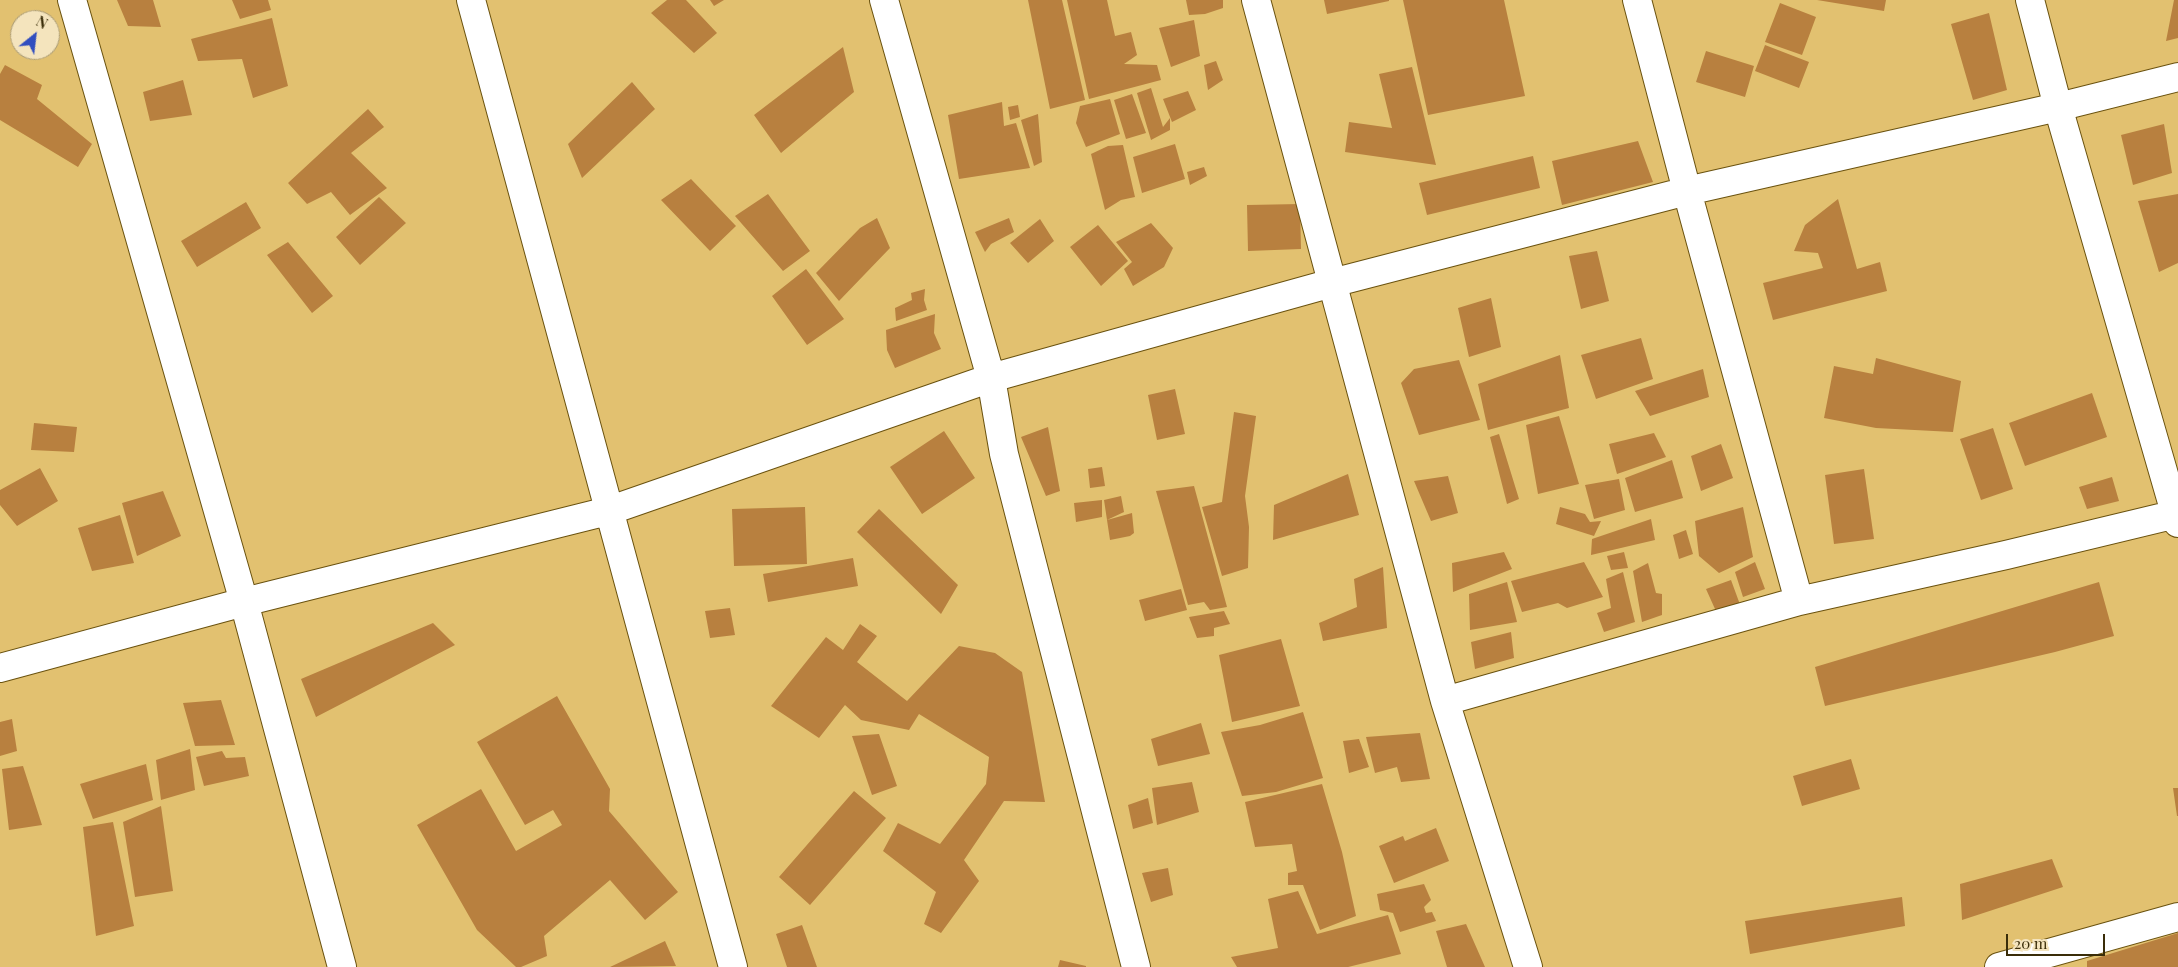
<!DOCTYPE html>
<html>
<head>
<meta charset="utf-8">
<style>
  body { margin:0 }
  #map { position:relative; width:2178px; height:967px; overflow:hidden; background:#e2c170; font-family:"Playfair Display",serif }
  canvas { display:block }
  .north { position:absolute; left:10px; top:10px; width:50px; height:50px; box-sizing:border-box; background:#f4e4bd; border:1px solid #aa9b75; border-radius:50%; rotate:29deg; font-size:14px; font-weight:700; line-height:20px; text-align:center; color:#3a2d09 }
  .north::after { content:''; display:block; margin:auto; width:18px; height:22px; background:#314ebf; clip-path:polygon(50% 0,100% 100%,50% 72%,0 100%) }
  .scale { position:absolute; left:2006px; top:934px; width:99px; height:22px; box-sizing:border-box; border:2px solid #3a2d09; border-top:0; padding-left:6px; font-size:15px; line-height:18px; white-space:nowrap; color:#3a2d09; -webkit-text-stroke:4px #f4e4bd; paint-order:stroke }
</style>
</head>
<body>
<div id="map">
<canvas width="2178" height="967"></canvas>
<div class="north">N</div>
<div class="scale">20 m</div>
</div>
<script>
const context = document.querySelector('canvas').getContext('2d');
context.lineJoin = 'round';
function fillPath(path, color) {
  context.fillStyle = color;
  context.fill(path, 'evenodd');
}
function trace(path, color, width, dash) {
  context.strokeStyle = color;
  context.lineWidth = width;
  context.lineCap = dash ? 'butt' : 'round';
  context.setLineDash(dash || []);
  context.stroke(path);
}
const building = new Path2D(`
  M117,0H153L161,27L128,26Z
  M232,0H268L271,10L240,19Z
  M667,0H686L717,33L694,53L651,13Z
  M710,0H724L714,6Z
  M1028,0H1062L1085,100L1050,109Z
  M1067,0H1107L1115,36L1131,32L1137,55L1124,64L1157,65L1161,80L1089,99Z
  M1186,0H1223V8L1205,14L1189,15Z
  M1324,0H1389V1L1327,14Z
  M1403,0H1504L1525,96L1428,115Z
  M1817,0H1886L1884,11Z
  M2174,0H2178V38L2166,41Z
  M1780,3L1816,17L1802,55L1765,42Z
  M1989,13L2007,90L1973,100L1951,24Z
  M272,18L288,86L253,98L242,59L198,61L191,39Z
  M1194,20L1200,56L1171,67L1159,28Z
  M1765,45L1809,62L1799,88L1755,71Z
  M843,47L854,92L781,153L754,115Z
  M1706,51L1754,66L1745,97L1696,82Z
  M1216,61L1223,80L1208,90L1204,65Z
  M5,65L42,85L37,99L92,144L78,167L0,120V74Z
  M1412,67L1436,165L1345,152L1349,122L1392,128L1379,74Z
  M183,80L192,115L150,121L143,92Z
  M632,82L655,109L582,178L568,144Z
  M1151,88L1163,127L1170,118V130L1151,140L1137,93Z
  M1188,91L1196,110L1172,122L1163,99Z
  M1132,94L1146,133L1126,139L1114,100Z
  M1110,99L1120,134L1086,147L1076,123L1080,106Z
  M1002,102L1004,126L1016,123L1030,168L959,179L948,115Z
  M1018,105L1020,117L1010,120L1008,107Z
  M368,109L384,127L351,153L387,188L350,215L331,192L307,204L288,183Z
  M1038,114L1042,162L1034,166L1021,120Z
  M2164,124L2172,173L2133,185L2121,135Z
  M1638,141L1653,182L1562,205L1552,161Z
  M1175,144L1185,179L1142,193L1133,157Z
  M1123,145L1135,197L1121,200L1105,210L1091,154L1108,146Z
  M1533,156L1540,188L1427,215L1419,183Z
  M1204,167L1207,176L1190,185L1187,172Z
  M691,179L736,226L710,251L661,200Z
  M768,194L810,251L783,271L735,216Z
  M2178,194V263L2159,272L2138,201Z
  M379,197L406,223L360,265L336,237Z
  M1838,199L1857,269L1880,262L1887,291L1773,320L1763,283L1823,268L1818,253L1794,251L1805,225Z
  M246,202L261,228L197,267L181,241Z
  M1300,204L1301,249L1248,251L1247,205Z
  M877,218L890,248L839,301L816,273L860,228Z
  M1009,218L1014,232L991,244L985,252L975,232Z
  M1040,219L1054,241L1028,263L1010,243Z
  M1151,223L1173,248L1164,267L1133,286L1124,269L1132,262L1116,242Z
  M1098,225L1128,261L1101,286L1070,247Z
  M288,242L333,296L312,313L267,255Z
  M1597,251L1609,301L1581,309L1569,256Z
  M806,269L844,319L807,345L772,296Z
  M925,289L924,300L927,310L896,321L895,308L912,300L911,293Z
  M1491,298L1501,347L1469,357L1458,308Z
  M935,314L934,333L941,349L895,368L887,350L886,330Z
  M1641,338L1653,379L1596,399L1581,355Z
  M1560,355L1569,408L1488,430L1478,384Z
  M1876,358L1961,381L1953,432L1876,428L1824,418L1834,366L1873,374Z
  M1459,360L1480,420L1419,435L1401,383L1414,369Z
  M1703,369L1709,397L1650,416L1635,391Z
  M1175,389L1185,434L1157,440L1148,395Z
  M2092,393L2107,437L2025,466L2009,423Z
  M1234,412L1256,416L1245,496L1249,527L1248,568L1222,576L1202,507L1222,502Z
  M1559,416L1579,484L1538,494L1526,425Z
  M34,423L77,427L74,452L31,450Z
  M1048,427L1060,491L1046,496L1021,437Z
  M1993,428L2013,489L1981,500L1960,439Z
  M944,431L975,478L922,514L890,467Z
  M1654,433L1666,457L1617,474L1609,444Z
  M1499,434L1519,499L1507,504L1490,437Z
  M1721,444L1733,478L1701,491L1691,456Z
  M1672,460L1683,498L1635,512L1625,478Z
  M1102,467L1105,486L1090,488L1088,469Z
  M40,468L58,501L17,526L0,505V490Z
  M1864,469L1874,539L1834,544L1825,475Z
  M1348,474L1359,515L1273,540L1274,505Z
  M1448,476L1458,513L1431,521L1414,481Z
  M2112,477L2119,501L2087,509L2079,487Z
  M1619,479L1625,510L1594,519L1585,485Z
  M1194,486L1227,607L1210,610L1204,602L1188,605L1156,491Z
  M163,491L181,536L137,556L122,503Z
  M1121,496L1124,512L1107,520L1104,500Z
  M1102,500V517L1076,522L1074,503Z
  M805,507L807,564L734,566L732,509Z
  M1560,507L1585,514L1590,522L1601,521L1594,536L1556,524Z
  M1743,507L1753,557L1719,573L1699,556L1695,521Z
  M879,509L958,585L941,614L857,532Z
  M1132,513L1134,533L1130,536L1110,540L1107,520Z
  M120,515L134,563L92,571L78,528Z
  M1651,519L1655,540L1591,555L1592,539Z
  M1686,530L1693,554L1679,559L1673,535Z
  M1504,552L1512,569L1453,592L1452,563Z
  M1624,552L1628,568L1611,570L1607,556Z
  M853,558L858,586L768,602L763,574Z
  M1584,562L1603,597L1567,608L1558,603L1522,612L1511,581Z
  M1755,562L1765,589L1743,597L1735,572Z
  M1648,563L1656,593L1662,594V615L1642,622L1633,571Z
  M1383,567L1387,628L1323,641L1319,623L1357,607L1354,579Z
  M1623,572L1635,622L1604,632L1597,613L1611,608L1606,579Z
  M1731,580L1742,610L1728,613L1715,609L1706,589Z
  M1507,582L1517,622L1470,630L1469,594Z
  M2099,582L2114,636L2055,652L1825,706L1815,667Z
  M1181,589L1187,610L1145,621L1139,600Z
  M730,608L735,635L710,638L705,611Z
  M1224,611L1230,624L1214,628V636L1197,638L1189,617Z
  M433,623L455,645L316,717L301,679Z
  M860,624L877,636L857,662L907,701L959,646L995,653L1022,672L1045,802L1004,801L964,860L979,881L941,933L924,924L936,892L883,851L898,823L940,844L986,784L989,757L919,714L909,730L861,720L845,705L819,738L771,706L826,637L843,650Z
  M1511,632L1514,658L1475,669L1471,642Z
  M1281,639L1300,706L1232,722L1219,655Z
  M557,696L610,789L609,811L678,892L645,920L610,880L544,936L547,956L521,967H516L477,930L417,825L481,789L516,851L562,825L553,810L525,825L477,742Z
  M221,700L235,745L195,746L183,703Z
  M1303,712L1323,778L1276,792L1242,796L1221,732L1260,725Z
  M12,719L17,751L0,756V722Z
  M1201,723L1210,754L1158,766L1151,739Z
  M1420,733L1430,779L1401,782L1397,767L1375,773L1366,737Z
  M879,734L897,786L872,795L852,736Z
  M1359,739L1369,767L1349,773L1343,741Z
  M190,749L195,790L161,800L156,760Z
  M222,751L226,758L245,757L249,776L204,786L196,757Z
  M1851,759L1860,789L1802,806L1793,776Z
  M146,764L153,800L93,819L80,784Z
  M23,766L42,825L9,830L2,769Z
  M1192,782L1199,812L1157,825L1152,788Z
  M1322,784L1342,852L1356,916L1320,930L1303,885H1288V873L1297,871L1292,844L1255,847L1245,802Z
  M2173,788H2178V816H2177Z
  M854,791L886,818L810,905L779,877Z
  M1148,798L1153,823L1133,829L1128,805Z
  M161,806L173,891L135,897L123,822Z
  M113,822L134,926L96,936L83,827Z
  M1436,828L1449,861L1394,883L1379,846L1403,836L1405,841Z
  M2052,859L2063,887L1962,920L1960,884Z
  M1168,868L1173,895L1151,902L1142,873Z
  M1424,884L1431,900L1424,907L1426,913L1432,912L1436,921L1400,932L1393,913L1380,910L1377,894Z
  M1298,891L1317,934L1388,915L1401,954L1348,967H1237L1231,957L1278,948L1268,899Z
  M1902,897L1905,926L1750,954L1745,921Z
  M1466,924L1485,967H1447L1436,931Z
  M802,925L817,967H787L776,934Z
  M2178,933V967H2087V961Z
  M665,941L676,966L610,967Z
  M1060,960L1086,966V967H1058Z`);
const street = new Path2D(`
  M72,0L244,602L342,967
  M471,0L733,967
  M884,0L991,378L1004,454L1136,967
  M1256,0L1445,701L1528,967
  M1637,0L1687,191L1799,601
  M2030,0L2058,107L2178,523
  M0,668L244,602L608,511L991,378L1332,283L1687,191L2058,107L2178,77
  M1445,701L1799,601L2006,555L2176,514
  M1999,967L2178,917`);
fillPath(building, '#b8803f');
trace(street, '#6a520f', 30);
trace(street, '#fff', 28);
</script>
</body>
</html>
